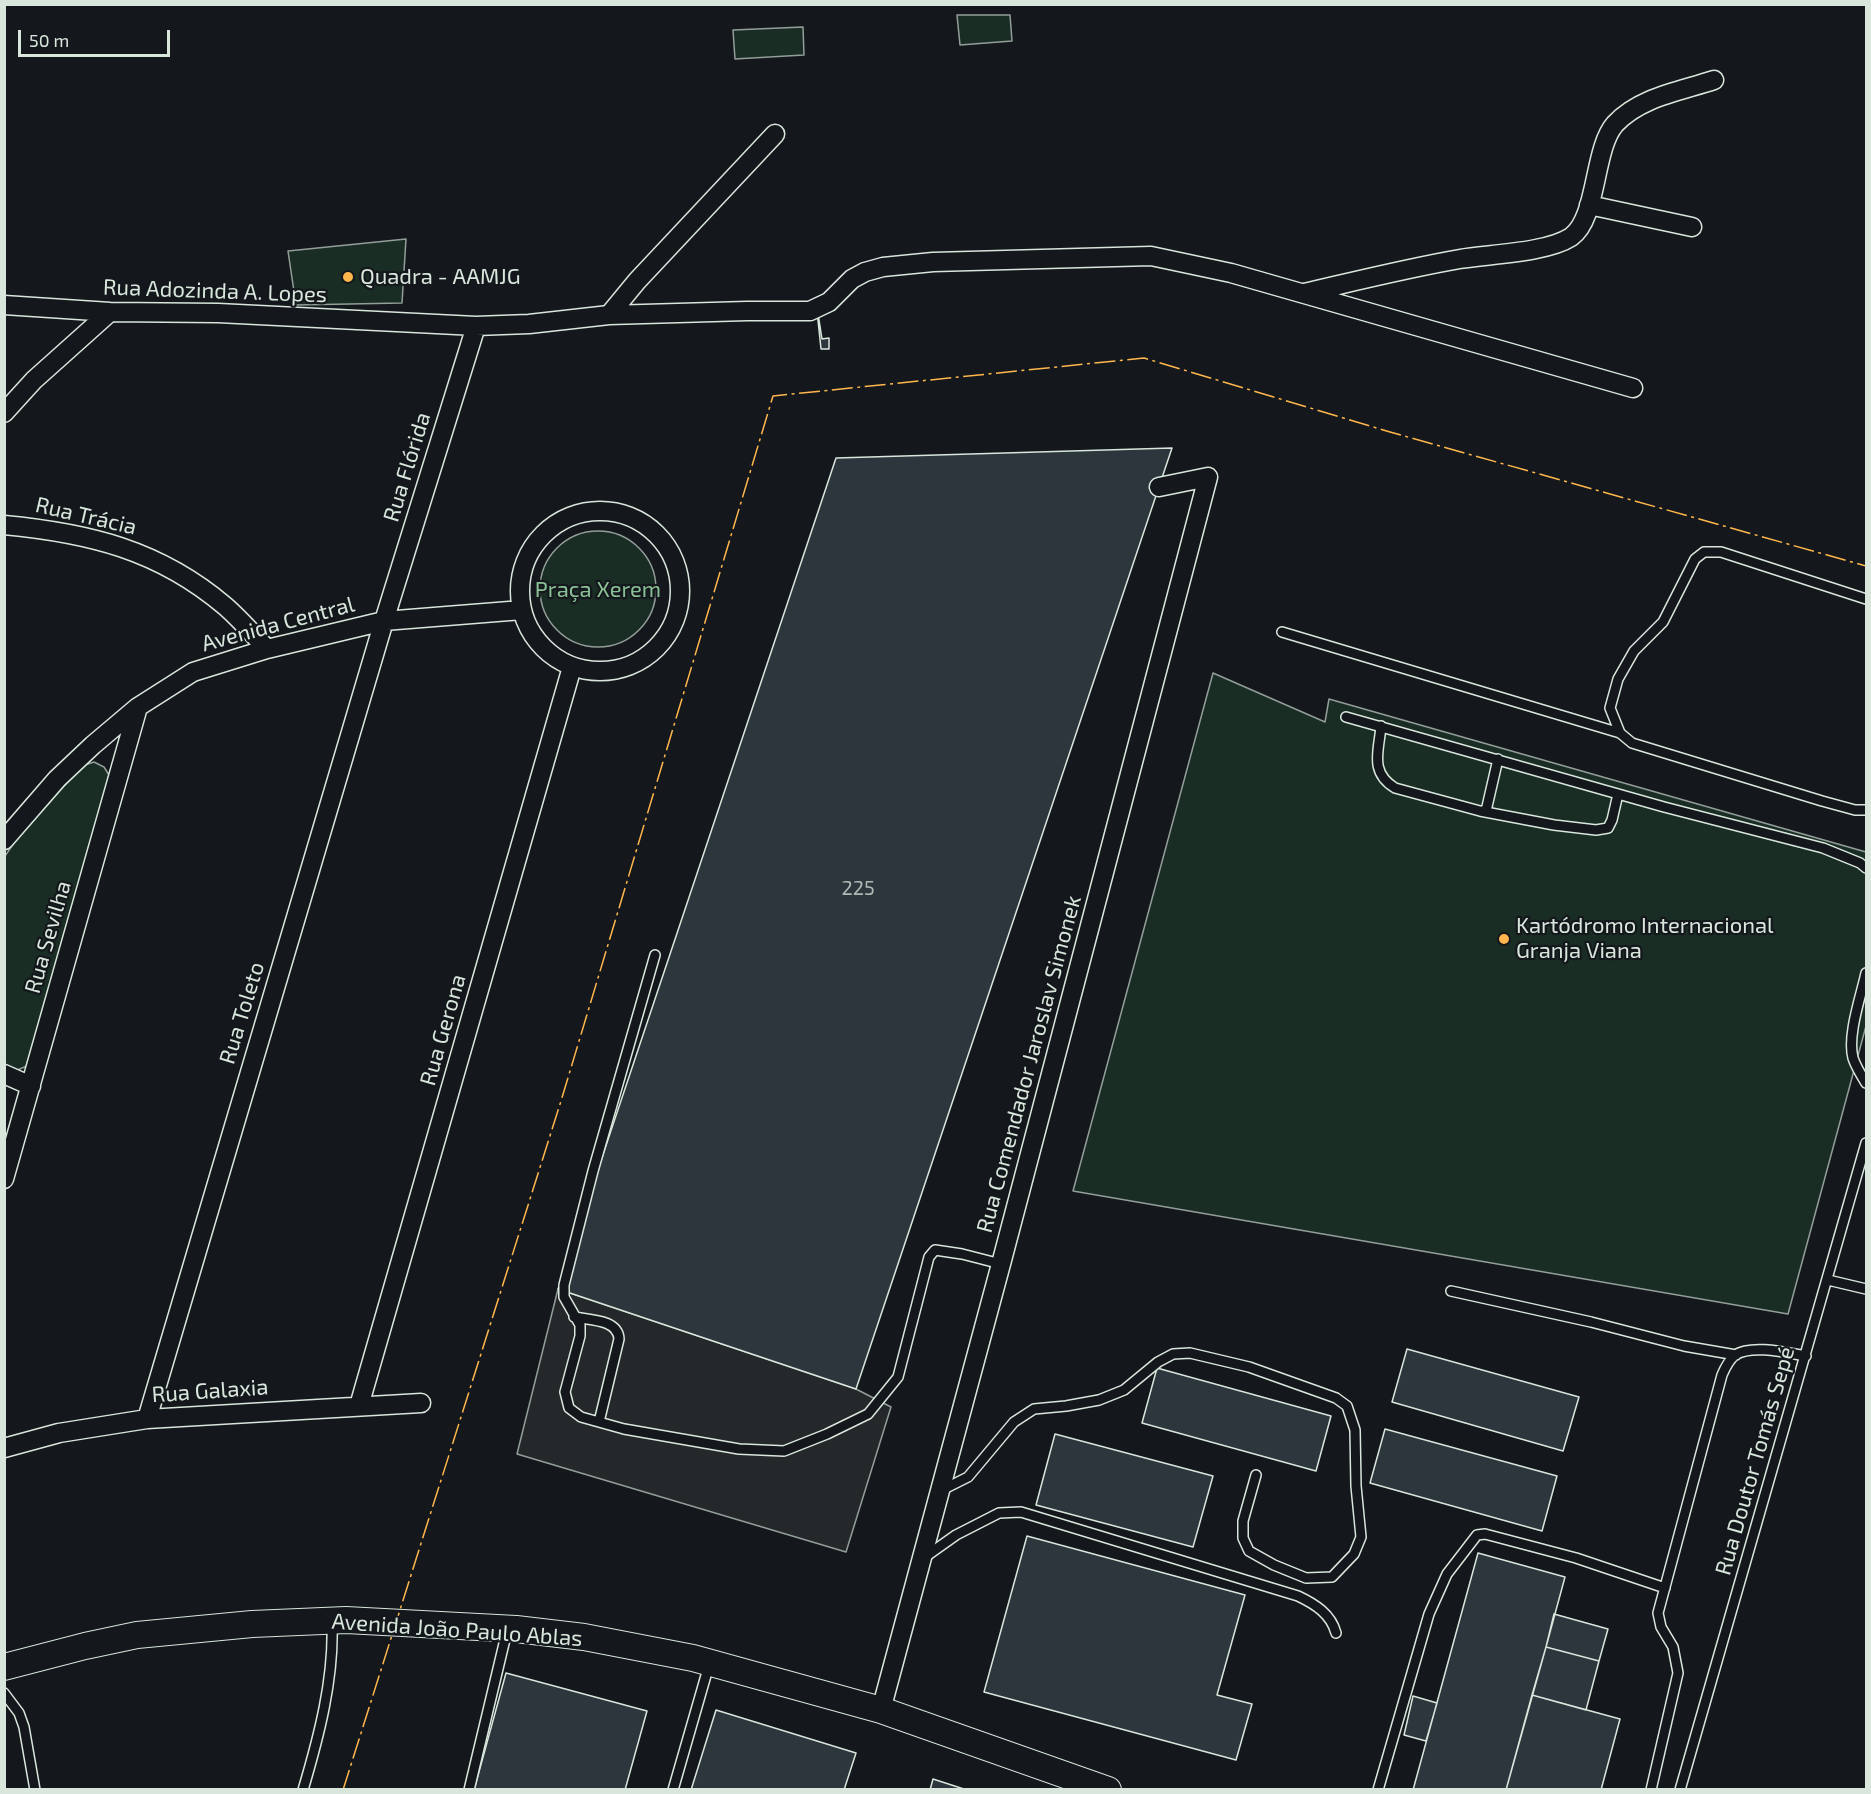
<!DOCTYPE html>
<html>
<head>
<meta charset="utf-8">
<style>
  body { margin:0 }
  #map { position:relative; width:1871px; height:1794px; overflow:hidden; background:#14181c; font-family:"Exo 2",sans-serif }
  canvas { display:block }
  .frame { position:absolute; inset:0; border:6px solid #d8e6dc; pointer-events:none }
  .scale { position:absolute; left:18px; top:30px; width:152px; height:27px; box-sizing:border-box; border:3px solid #d8e6dc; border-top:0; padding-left:8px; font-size:18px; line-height:21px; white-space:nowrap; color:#d8e6dc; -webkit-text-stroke:4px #14181c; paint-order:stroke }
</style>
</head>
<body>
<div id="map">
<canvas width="1871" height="1794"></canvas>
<div class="frame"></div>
<div class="scale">50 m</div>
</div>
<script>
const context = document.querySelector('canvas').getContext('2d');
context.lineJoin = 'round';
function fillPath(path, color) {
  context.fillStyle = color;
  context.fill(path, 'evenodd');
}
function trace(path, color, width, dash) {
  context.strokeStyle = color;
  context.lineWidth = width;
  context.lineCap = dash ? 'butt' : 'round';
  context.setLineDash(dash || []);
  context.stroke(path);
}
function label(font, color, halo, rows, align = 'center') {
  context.font = font + ' "Exo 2",sans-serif';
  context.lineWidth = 4.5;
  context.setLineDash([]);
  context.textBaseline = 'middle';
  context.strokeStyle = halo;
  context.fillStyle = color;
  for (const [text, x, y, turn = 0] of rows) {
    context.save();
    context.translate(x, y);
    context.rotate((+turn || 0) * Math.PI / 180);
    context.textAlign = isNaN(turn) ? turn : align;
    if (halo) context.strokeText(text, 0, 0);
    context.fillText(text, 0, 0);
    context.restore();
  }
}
const green = new Path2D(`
  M957,15H1010L1012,41L960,45Z
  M803,27L804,55L735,59L733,30Z
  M406,239L402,303L296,305L288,251Z
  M540 589a58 58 0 1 1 116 0a58 58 0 1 1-116 0Z
  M1213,673L1325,722L1329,699L1866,852V1026L1788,1314L1073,1191Z
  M94,762L104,767L109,775L27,1066L15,1071L5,1066V856L16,840L82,766Z`);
const parking = new Path2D(`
  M558,1289L856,1389L891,1407L846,1552L517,1454Z`);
const building = new Path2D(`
  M816,301L822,339L829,338V349H821Z
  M1172,448L856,1389L558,1289L836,458Z
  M1407,1349L1579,1397L1563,1451L1392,1402Z
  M1157,1368L1331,1416L1316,1471L1142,1423Z
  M1385,1429L1557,1476L1542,1531L1370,1483Z
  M1055,1434L1213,1476L1193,1547L1036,1505Z
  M1027,1536L1245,1595L1217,1695L1252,1704L1236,1760L984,1692Z
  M1478,1553L1565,1577L1546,1647L1506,1790H1413Z
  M1554,1614L1608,1629L1599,1661L1546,1647Z
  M1546,1647L1599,1661L1586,1710L1532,1695Z
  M506,1673L647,1711L625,1790H474Z
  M1532,1695L1620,1719L1601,1790H1506Z
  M1413,1696L1437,1703L1426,1741L1404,1735Z
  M716,1710L856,1753L844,1790H691Z
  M933,1779L967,1790H930Z`);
const lane = new Path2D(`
  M1866,599L1721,552H1704L1695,559L1663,622L1634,651L1618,679L1610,708L1620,733L1632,743L1822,801L1855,810H1866
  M1282,632L1620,733
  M1346,717L1664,807L1823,848L1860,863L1866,868
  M1381,726C1379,751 1369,772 1395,788L1480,811L1554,825L1596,830L1608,828L1612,820L1618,794
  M1486,811L1498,759
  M655,955L593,1171L564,1285V1297L580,1325V1336L565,1392L569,1408L581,1417L624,1429L739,1449L784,1451L827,1434L868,1414L898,1377L929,1257L935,1250L962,1254L1001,1264
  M1866,973C1861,996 1847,1035 1853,1058C1856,1067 1861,1075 1866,1083
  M1828,1280L1866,1289
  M1451,1291L1591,1322L1684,1346L1736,1355
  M574,1317C589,1320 618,1319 619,1339L599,1422
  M940,1491L968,1477L1014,1422L1034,1409L1066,1406L1099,1400L1124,1390L1158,1362L1173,1354L1190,1353L1249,1367L1336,1398L1347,1406L1355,1430L1356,1486L1361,1537L1354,1554L1332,1577L1306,1578L1274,1565L1249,1551L1243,1538V1521L1256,1475
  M925,1557L956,1535L999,1513L1021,1512L1298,1596C1315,1604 1331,1614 1336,1633
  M4,1693L19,1713L24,1727L35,1790
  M303,1790C319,1736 334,1679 332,1623
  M469,1790L507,1631
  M673,1790L709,1665
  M1378,1790L1429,1614L1447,1574L1477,1535L1485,1534L1576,1558L1665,1588
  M1651,1790L1678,1673L1673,1647L1661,1627L1658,1613L1722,1375C1725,1368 1729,1360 1735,1355C1752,1344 1788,1353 1806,1356
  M1680,1790L1866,1143`);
const street = new Path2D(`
  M1589,205L1692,227
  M1304,293C1356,281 1408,268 1460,259C1490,254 1546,253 1571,237C1598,218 1593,149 1615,124C1640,97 1681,91 1714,80
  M4,305L110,312L218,313L476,326L529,324L609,315L747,311H810L829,302L852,279L865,272L883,267L933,262L1151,256L1231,273L1633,388
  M609,315L637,281L775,134
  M4,413L34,380L110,312
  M520 591a80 80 0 1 1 160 0a80 80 0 1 1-160 0Z
  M4,525C89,533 159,550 225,606C240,619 253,634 267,649
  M4,840L57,779L93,745L138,707L193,672L267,649L384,621L522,610
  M4,1074L31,1086
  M4,1179L138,707
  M359,1406L572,667
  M147,1419L384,621L476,326
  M4,1448L59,1433L147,1419L421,1403
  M881,1710L1001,1264L1208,477L1159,487`);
const secondary = new Path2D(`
  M4,1667L85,1646L137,1635L252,1624L346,1620L516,1629L584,1637L693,1658L881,1710L1108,1790`);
const power = new Path2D(`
  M343,1790L561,1101L773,396L1144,358L1390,432L1866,566`);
const markers = [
  [348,277,6,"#ffb74d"],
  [1504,939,6,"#ffb74d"]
];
const numberNames = [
  ["225",858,888]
];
const poiNames = [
  ["Quadra - AAMJG",360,277],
  ["Kartódromo Internacional",1516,926],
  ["Granja Viana",1516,951]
];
const streetNames = [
  ["Rua Adozinda A. Lopes",215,291,2],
  ["Rua Flórida",407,467,-73],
  ["Rua Trácia",86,516,13],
  ["Avenida Central",278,624,-15],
  ["Rua Sevilha",48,937,-74],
  ["Rua Toleto",242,1013,-73],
  ["Rua Gerona",443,1030,-74],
  ["Rua Comendador Jaroslav Simonek",1029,1064,-75],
  ["Rua Galaxia",210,1391,-4],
  ["Rua Doutor Tomás Sepé",1755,1461,-74],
  ["Avenida João Paulo Ablas",457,1630,4]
];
const parkNames = [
  ["Praça Xerem",598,590]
];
fillPath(green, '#1a2d24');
trace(green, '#939e99', 1.5);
fillPath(parking, '#24282b');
trace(parking, '#939e99', 1.5);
fillPath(building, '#2c363c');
trace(building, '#d8e6dc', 1.5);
trace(lane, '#d8e6dc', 12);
trace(street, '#d8e6dc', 21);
trace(secondary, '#d8e6dc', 28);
trace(lane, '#14181c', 9);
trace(street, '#14181c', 18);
trace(secondary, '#14181c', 26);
trace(power, '#ffb74d', 1.5, [21, 4.5, 3, 4.5]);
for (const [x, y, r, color] of markers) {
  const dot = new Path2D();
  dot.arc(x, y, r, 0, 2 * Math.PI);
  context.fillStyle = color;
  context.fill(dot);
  trace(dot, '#14181c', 2);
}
label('20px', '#adbab4', null, numberNames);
label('22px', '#d8e6dc', '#14181c', poiNames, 'left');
label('22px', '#d8e6dc', '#14181c', streetNames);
label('22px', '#8ac095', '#14181c', parkNames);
</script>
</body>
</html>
